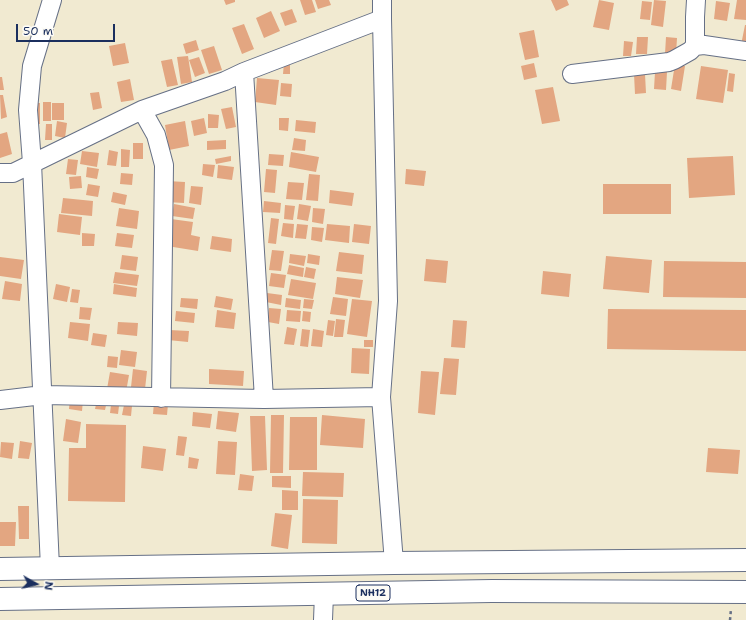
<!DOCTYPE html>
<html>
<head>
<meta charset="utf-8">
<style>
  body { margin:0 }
  #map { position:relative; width:746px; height:620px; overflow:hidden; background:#f1ead1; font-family:"Shantell Sans",sans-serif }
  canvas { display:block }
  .north { position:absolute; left:16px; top:564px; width:40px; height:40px; -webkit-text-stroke:3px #fdfcf7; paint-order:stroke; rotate:98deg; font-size:11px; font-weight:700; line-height:16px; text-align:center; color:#1b2f5e }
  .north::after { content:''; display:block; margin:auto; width:14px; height:18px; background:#1b2f5e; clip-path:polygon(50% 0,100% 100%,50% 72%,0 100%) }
  .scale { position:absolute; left:16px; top:24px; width:99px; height:18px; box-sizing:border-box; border:2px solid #1b2f5e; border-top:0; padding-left:5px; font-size:12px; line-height:14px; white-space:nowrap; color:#1b2f5e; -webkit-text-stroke:3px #fdfcf7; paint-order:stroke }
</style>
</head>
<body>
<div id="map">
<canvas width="746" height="620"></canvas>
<div class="north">N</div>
<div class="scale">50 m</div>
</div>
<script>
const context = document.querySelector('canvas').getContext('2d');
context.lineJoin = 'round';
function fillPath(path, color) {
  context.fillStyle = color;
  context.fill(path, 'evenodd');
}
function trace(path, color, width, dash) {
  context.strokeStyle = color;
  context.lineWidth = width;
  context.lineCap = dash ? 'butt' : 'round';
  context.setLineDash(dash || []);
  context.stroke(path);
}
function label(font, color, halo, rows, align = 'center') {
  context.font = font + ' "Shantell Sans",sans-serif';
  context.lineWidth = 3.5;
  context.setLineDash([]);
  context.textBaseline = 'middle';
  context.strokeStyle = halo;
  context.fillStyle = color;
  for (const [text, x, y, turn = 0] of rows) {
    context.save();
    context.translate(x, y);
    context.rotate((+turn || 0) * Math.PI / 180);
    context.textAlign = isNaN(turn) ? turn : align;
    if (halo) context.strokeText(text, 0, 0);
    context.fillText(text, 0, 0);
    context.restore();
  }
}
const building = new Path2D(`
  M224,0H235V2L226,5Z
  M300,0H312L316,12L305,15Z
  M315,0H329L331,5L318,9Z
  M551,0H567L569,5L556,11Z
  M599,0L614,3L609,30L593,27Z
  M654,0L666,1L663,27L651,25Z
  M737,0H746V20L734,19Z
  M642,1L652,2L650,20L640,19Z
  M716,1L730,3L727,21L714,19Z
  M292,9L297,22L285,26L280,13Z
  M271,11L280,31L264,38L256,18Z
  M244,24L254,49L242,54L232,28Z
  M745,25H746V46L741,45Z
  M534,30L539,57L525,60L519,33Z
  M637,37H648L647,54H636Z
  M666,37L677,38L676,54H665Z
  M196,40L199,50L186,54L183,44Z
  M624,41L633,42L631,56H623Z
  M125,43L129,63L113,66L109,46Z
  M214,46L222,70L209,74L201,50Z
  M188,56L192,82L181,84L177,57Z
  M199,57L205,73L195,77L189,60Z
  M172,59L178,85L167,87L161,61Z
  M284,63H290V74H283Z
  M534,63L537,77L524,80L521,66Z
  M675,64L685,66L681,91L671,89Z
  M701,66L728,70L723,103L696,99Z
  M655,72H667L666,90L654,89Z
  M729,73L735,74L733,92L727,91Z
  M634,74H645L646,93L635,94Z
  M0,77H2L4,90H0Z
  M257,78L279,80L276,105L255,102Z
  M130,79L134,100L121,102L117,82Z
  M281,83L292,84L291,97L280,96Z
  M553,87L560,121L542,124L535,90Z
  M99,92L102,108L93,110L90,93Z
  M0,95H3L7,117L1,119Z
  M43,102H51V121H43Z
  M32,103H40V124H32Z
  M52,103H64V120H52Z
  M232,107L236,127L226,129L221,109Z
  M208,114L219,115L218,128H208Z
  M204,118L207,133L194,136L191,121Z
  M279,118H289L288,131L279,130Z
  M296,120L316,122L315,133L295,131Z
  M57,121L67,123L65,138L55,136Z
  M185,121L189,146L169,150L165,125Z
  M46,124H52V140H45Z
  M7,132L12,154L0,158V134Z
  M294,138L306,140L305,151L292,150Z
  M226,140V149L207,150V141Z
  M133,143H143V159H133Z
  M121,149L130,150L129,167H121Z
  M109,150L118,152L116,166L107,165Z
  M82,151L99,153L97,167L80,164Z
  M291,152L319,157L316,172L289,167Z
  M269,154L284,155L283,166L268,165Z
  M231,156V161L216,164L215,159Z
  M733,156L735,195L689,198L687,158Z
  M68,159L78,160L76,175L66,174Z
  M203,164L215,165L213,177L202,175Z
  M218,165L234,167L232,180L217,178Z
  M87,167L99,169L97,179L86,177Z
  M266,169L277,170L275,193L264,192Z
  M406,169L426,171L424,186L405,184Z
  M121,173L133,174L132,185L120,184Z
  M309,174L320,175L318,201L306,200Z
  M81,176L82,188L70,189L69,177Z
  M167,181L185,182L184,203L166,202Z
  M288,182L304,183L302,200L286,199Z
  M88,184L100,186L98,197L86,195Z
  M603,184H671V214H603Z
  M191,186L203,187L201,205L189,203Z
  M330,190L354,193L352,206L329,203Z
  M113,192L127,195L125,205L111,202Z
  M63,198L93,201L92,216L61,213Z
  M264,201L281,203L280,213L263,212Z
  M174,204L195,208L193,219L172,216Z
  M299,204L311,206L308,221L297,219Z
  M285,205L295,206L293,220L284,219Z
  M119,208L139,211L137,229L116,226Z
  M313,208L325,209L323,224L312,222Z
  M59,214L82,217L80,235L57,232Z
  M271,218L279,219L276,244L268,243Z
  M171,219L193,222L191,235L200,237L198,251L167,246Z
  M283,223L294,224L293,238L281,236Z
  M297,224L308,225L306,239L295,238Z
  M327,224L350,226L349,243L325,240Z
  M354,224L371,226L369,244L352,242Z
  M312,227L324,228L322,242L311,240Z
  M82,233L95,234L94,246H82Z
  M117,233L134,235L132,248L115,246Z
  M212,236L232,239L231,252L210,249Z
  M272,250L284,251L281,271L269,270Z
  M339,252L364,255L362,274L336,271Z
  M290,254L306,256L304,266L289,263Z
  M308,254L320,256L319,265L307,263Z
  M122,255L138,257L136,271L120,269Z
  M606,256L652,260L649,293L603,289Z
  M0,257L24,260L21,279L0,276Z
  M426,259L448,261L446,283L424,281Z
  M664,261L746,262V298L663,297Z
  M289,265L304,268L303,277L287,274Z
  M306,267L316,269L314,279L304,277Z
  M543,271L571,274L569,297L541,294Z
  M115,272L139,275L137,286L113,283Z
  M271,273L286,275L284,288L269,286Z
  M337,277L363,280L360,298L335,294Z
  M291,279L316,283L313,299L288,295Z
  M5,281L22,284L20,301L2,299Z
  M56,284L70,287L67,302L53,299Z
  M114,284L137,288L136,297L113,294Z
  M72,289L80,290L78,303L70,302Z
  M267,293L282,295L281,305L266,302Z
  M216,296L233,299L231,310L214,307Z
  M333,297L348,299L346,316L330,314Z
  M181,298L198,299L197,309L180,307Z
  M286,298L301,300L300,309L285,307Z
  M304,299L314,300L312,309L303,308Z
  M352,299L372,301L367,337L347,334Z
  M80,307L92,308L90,320L79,319Z
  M269,308L281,309L279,324L268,322Z
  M608,309L746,310V351L607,349Z
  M217,310L236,313L234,329L215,327Z
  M287,310L301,311L300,322L286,321Z
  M176,311L195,313L194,323L175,321Z
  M303,311L311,312L310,322L302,321Z
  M336,319L345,320L343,337H334Z
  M328,320L335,321L333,336L326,335Z
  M453,320L467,321L465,348L451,347Z
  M70,322L90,324L88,341L68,338Z
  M118,322L138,323L137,336L117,334Z
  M287,327L297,329L294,345L284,344Z
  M302,329L310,330L308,347L300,346Z
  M313,329L324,331L322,347L311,346Z
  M169,330L189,331L188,342L168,340Z
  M93,333L107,335L105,347L91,345Z
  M364,340H373V347H364Z
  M352,348L370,349L369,374L351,373Z
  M121,350L137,352L135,367L119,365Z
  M108,356L118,357L117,368L107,367Z
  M444,358L459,359L456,395L440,394Z
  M133,369L147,371L145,389L131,387Z
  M209,369L244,371L243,386L209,384Z
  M421,371L439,372L435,415L418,413Z
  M110,372L129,375L126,392L107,389Z
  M70,398L83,400L82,411L69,409Z
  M97,400L107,401L105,410L95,409Z
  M154,402L168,404L167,415L153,414Z
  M111,405L119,406L118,414L110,413Z
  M124,405L132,406L131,416L122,415Z
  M218,411L239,413L236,432L216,429Z
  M193,412L212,414L210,428L192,426Z
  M271,415H284L283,473H270Z
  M322,415L365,419L363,448L320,445Z
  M250,416H265L267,470L252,471Z
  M290,417H317V470H289Z
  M66,419L81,422L78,443L63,441Z
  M86,424L126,425L125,502L68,501L69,448H86Z
  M178,436L187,437L184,456L176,455Z
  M20,441L32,443L29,459L18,458Z
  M218,441L237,442L235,475L216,474Z
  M1,442L14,443L12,459L0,457Z
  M143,446L166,449L163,471L141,468Z
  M708,448L740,450L738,474L706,472Z
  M189,457L199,459L197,469L188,468Z
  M303,472L344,473L343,497L302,496Z
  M240,474L254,476L252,491L238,490Z
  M272,476H291V488L272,487Z
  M282,490L298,491V510H282Z
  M303,499L338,500L337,544L302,543Z
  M18,506H29V539H19Z
  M275,513L292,515L288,549L271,546Z
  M0,522H16L15,546H0Z`);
const path = new Path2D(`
  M730,620L731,609`);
const minor = new Path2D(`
  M382,19V0
  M695,46V17L696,0
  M244,72L264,399
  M572,74L669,62L674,60L690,51L695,46L704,45L746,51
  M142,110L156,135L164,165L161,398
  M0,173H13L142,110L225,81L244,72L382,19L388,301L381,397L394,563
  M0,400L43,395L264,399L381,397
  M50,568L32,163L28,110L32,66L52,0
  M323,620L324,594`);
const highway = new Path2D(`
  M0,569L394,563L746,560
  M0,599L492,591L746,592`);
const shields = [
  [373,593,34]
];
const shieldNames = [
  ["NH12",373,593]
];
fillPath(building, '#e3a681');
trace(minor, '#667086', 20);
trace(highway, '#667086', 24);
trace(path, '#667086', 2.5, [3, 3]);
trace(minor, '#fff', 18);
trace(highway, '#fff', 22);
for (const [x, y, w] of shields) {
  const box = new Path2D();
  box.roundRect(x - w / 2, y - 8, w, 16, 3);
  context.fillStyle = '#fdfcf7';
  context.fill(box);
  trace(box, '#1b2f5e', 1);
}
label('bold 10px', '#1b2f5e', null, shieldNames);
</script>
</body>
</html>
